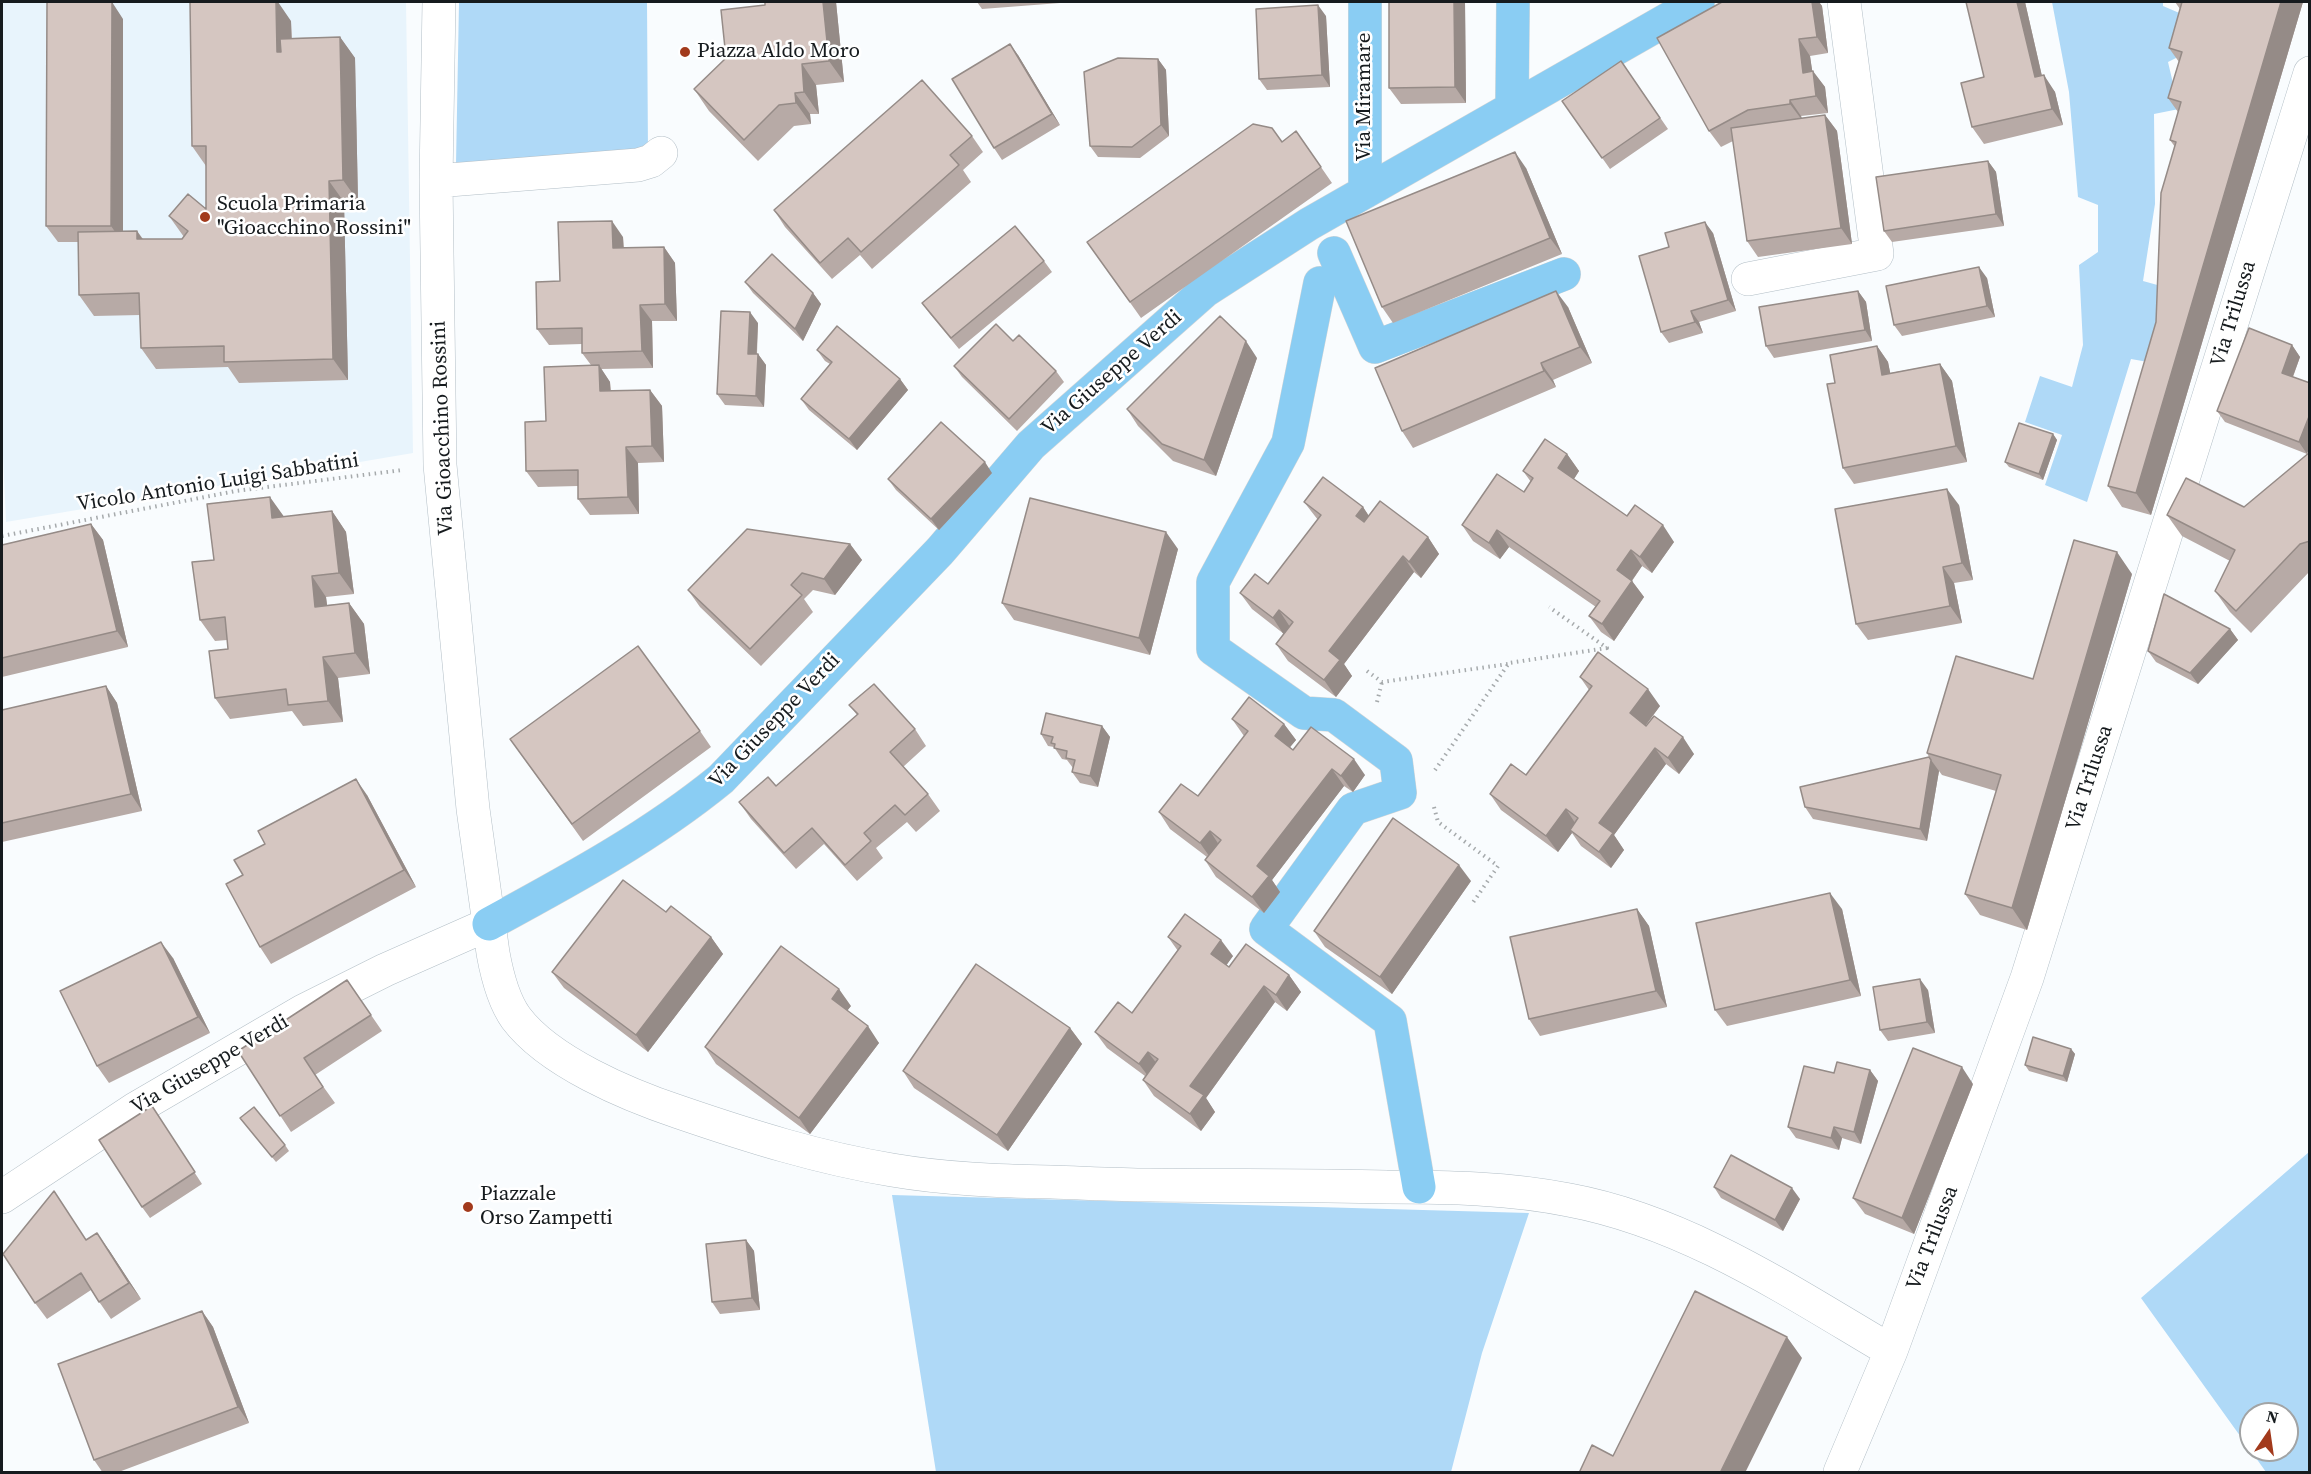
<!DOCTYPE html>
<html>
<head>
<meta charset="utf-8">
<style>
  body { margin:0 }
  #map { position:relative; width:2311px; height:1474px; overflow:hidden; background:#f9fcfe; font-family:"Source Serif 4",serif }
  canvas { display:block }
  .frame { position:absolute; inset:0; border:3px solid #161b1e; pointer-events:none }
  .north { position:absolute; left:2239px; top:1402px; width:60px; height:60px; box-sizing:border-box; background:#fff; border:2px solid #a2a4a5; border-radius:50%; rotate:13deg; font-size:16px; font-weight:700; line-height:24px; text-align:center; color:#161b1e }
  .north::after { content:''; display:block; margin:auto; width:21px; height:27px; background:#a23a1c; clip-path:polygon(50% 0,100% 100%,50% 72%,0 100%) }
</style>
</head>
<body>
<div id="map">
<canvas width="2311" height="1474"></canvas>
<div class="frame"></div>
<div class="north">N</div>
</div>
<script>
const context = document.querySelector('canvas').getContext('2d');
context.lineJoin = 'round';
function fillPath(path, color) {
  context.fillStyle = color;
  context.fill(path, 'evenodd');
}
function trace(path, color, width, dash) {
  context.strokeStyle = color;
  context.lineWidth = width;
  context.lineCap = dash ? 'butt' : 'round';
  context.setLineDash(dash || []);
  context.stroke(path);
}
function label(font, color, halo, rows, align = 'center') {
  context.font = font + ' "Source Serif 4",serif';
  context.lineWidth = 5;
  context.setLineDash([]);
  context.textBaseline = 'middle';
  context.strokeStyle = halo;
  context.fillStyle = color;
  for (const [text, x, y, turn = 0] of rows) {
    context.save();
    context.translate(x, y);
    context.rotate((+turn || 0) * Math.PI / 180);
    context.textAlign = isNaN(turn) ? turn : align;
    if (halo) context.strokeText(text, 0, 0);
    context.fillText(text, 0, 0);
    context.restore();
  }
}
const built = new Path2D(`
  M2,2H406L413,453L6,522L2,432Z`);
const green = new Path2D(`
  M459,2H647L648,155L456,164Z
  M2052,2H2163V6L2184,15L2180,56L2168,62L2179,109L2154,114L2155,204L2143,281L2161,286L2160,321L2148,362L2131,359L2087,502L2045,485L2062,435L2025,422L2040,376L2072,387L2083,345L2079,265L2098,252V205L2078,197L2069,92Z
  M2309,1152V1472H2266L2141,1298ZM2251,1414H2287V1450H2251Z
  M892,1195L1529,1213L1482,1353L1451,1472H936Z`);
const path = new Path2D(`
  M2,536L236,491L403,470
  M1367,671L1382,682L1508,664
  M1377,702L1382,682
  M1435,770L1509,663L1607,648L1549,607
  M1434,807L1438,822L1498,866L1472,904`);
const minor = new Path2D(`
  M439,2L436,181L440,465L473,809L493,953C497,975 503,1000 516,1018C549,1062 628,1095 679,1112C749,1136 819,1158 892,1170C945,1179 998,1181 1051,1182C1084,1183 1117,1185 1150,1185C1229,1186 1308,1185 1387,1187C1447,1187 1509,1188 1569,1200C1687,1222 1789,1291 1891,1351
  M436,181L638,165L651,161L661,153
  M1748,279L1877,254L1844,2
  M2,1197L135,1109L303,1011L385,970L489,924
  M1840,1472L1891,1351L2027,978L2310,73`);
const major = new Path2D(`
  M1512,108L1513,2
  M1365,192V2
  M1334,253L1375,347L1564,274
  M1320,283L1288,443L1213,582V649L1304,713L1334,715L1396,761L1400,793L1353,809L1266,929L1390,1021L1419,1187
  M489,924C570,880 650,837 721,779L940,551L1031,445L1205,291L1309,224L1698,2`);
const wall = new Path2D(`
  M836,2L844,82L816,85L819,114H810L811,124L794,126L758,161L709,111L694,89Z
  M977,2H1073L982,9Z
  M1389,2H1465L1466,103L1401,104L1389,88Z
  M1722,2H1819L1822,6L1828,53L1810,56L1812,71L1825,87L1828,113L1801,116L1802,118L1825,115L1837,131L1852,244L1758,257L1747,241L1733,141L1721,147L1709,131Z
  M1966,2H2025L2042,76L2055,92L2063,125L1984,144L1972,127L1984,77Z
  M2175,2H2303L2151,515L2122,507L2108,486L2156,322L2175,147L2170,140L2178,112L2168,98L2179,62L2169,48L2180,9Z
  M1326,16L1330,87L1267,90L1259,79Z
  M123,19V231H137L143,239H182L184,237L169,216L206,209V166L192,146L291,21L292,38L340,37L355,58L358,201L344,202L348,380L239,383L228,367L156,369L141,348L140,315L94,316L79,295L78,242H58L46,226Z
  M1018,55L1060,125L1002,160L994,148Z
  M1158,59L1166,70L1169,136L1140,158L1098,157L1090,146Z
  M1621,61L1668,129L1610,169L1562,101Z
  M1296,131L1332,183L1141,318L1087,242L1282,142Z
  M972,136L983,152L963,170L971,182L872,269L860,255L832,279L785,227L774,210Z
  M1988,161L1996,172L2004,226L1892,242L1884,231Z
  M1526,168L1562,254L1393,323L1382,307Z
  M1713,233L1736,311L1699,322L1703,333L1669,343L1661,332L1669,247Z
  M623,237L624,248L664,247L675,263L677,321H652L653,368L601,369L610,382L611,391L650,390L662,406L664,462L638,463L639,514L590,515L578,499V486L538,487L526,471L546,421L591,365L582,353V344L549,345L537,329L560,281Z
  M1044,261L1052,272L959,349L930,314L922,303Z
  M1987,278L1995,317L1902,336L1894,325Z
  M745,282L813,293L821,304L803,341L753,293Z
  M1858,291L1866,302L1872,341L1774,358L1766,346Z
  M1568,307L1592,363L1553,380L1556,387L1413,448L1402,431Z
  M758,323L757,354H758L766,365L764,407L725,405L717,394Z
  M1013,341L1056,371L1064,382L1017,431L962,377L954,366Z
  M2292,345L2300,357L2293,377L2310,383V446L2307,454L2225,422L2217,411Z
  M1877,346L1888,362L1890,373L1940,364L1952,381L1967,462L1854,484L1843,468L1835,383Z
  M817,350L900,379L908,390L857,450L809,410L801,399L830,364L825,361Z
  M1257,358L1216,476L1173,461L1138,426L1127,409Z
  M2053,434L2057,440L2043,480L2009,467L2005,462Z
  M2310,452V571L2251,633L2230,612L2215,591L2230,561L2182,536L2167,515L2244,507Z
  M1567,454L1579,471L1574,479L1627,516L1674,542L1652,573L1642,566L1632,581L1644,597L1614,641L1601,632L1589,616L1596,607L1509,547L1500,559L1473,541L1462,525L1524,492L1531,482L1523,471Z
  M992,473L939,530L896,490L888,479Z
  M1304,502L1363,507L1369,516L1428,537L1439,554L1421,578L1414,572L1344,664L1352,676L1336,697L1288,661L1276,644L1284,634L1252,609L1240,593L1268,584L1318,520Z
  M1959,505L1973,580L1954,583L1962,623L1868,640L1856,624Z
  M332,511L346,532L354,594L326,597L327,605L349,603L364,624L370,674L338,678L343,722L303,726L292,711L230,719L215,698L228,649L227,640L215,641L200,620L214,560L284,517Z
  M91,524L103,540L128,647L2,677V545Z
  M850,544L862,560L835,595L813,590L804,599L813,612L761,666L700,607L688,590Z
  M1178,549L1150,655L1014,620L1002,603Z
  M2132,574L2027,930L1980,915L1965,894L1996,791L1942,775L1939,771L1927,841L1813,819L1805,807L1929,757L1927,753L2033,679Z
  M2230,629L2238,640L2198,684L2156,662L2148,651Z
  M1580,677L1660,706L1646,725L1694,754L1679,774L1666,764L1614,835L1624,850L1611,868L1581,846L1572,833L1558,852L1501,810L1490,794L1526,775L1589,690Z
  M106,686L117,703L142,811L2,842V710Z
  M849,705L915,729L926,746L903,767L928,794L940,811L916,832L907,822L876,848L883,858L857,881L824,844L796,869L751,819L739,802L776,786L857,715Z
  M1232,719L1284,724L1296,740L1290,747L1293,750L1365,775L1353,792L1344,786L1272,880L1280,892L1264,913L1216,877L1205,860L1207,857L1170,829L1159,812L1198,796L1244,736Z
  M1102,726L1110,737L1098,787L1080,783L1072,772L1073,768L1067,760L1062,759L1054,747L1048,746L1041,734Z
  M700,731L711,747L583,841L510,739Z
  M367,795L416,887L271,964L260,947L243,875Z
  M1471,881L1392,994L1325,947L1314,931Z
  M1637,909L1649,926L1667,1007L1540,1036L1529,1019Z
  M1842,909L1861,996L1727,1026L1715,1010Z
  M666,912L711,937L723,954L648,1052L564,988L552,972Z
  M1168,937L1233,956L1226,965L1229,967L1289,975L1301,992L1287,1011L1275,1002L1206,1098L1215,1112L1201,1131L1154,1096L1143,1080L1145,1076L1107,1048L1095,1032L1132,1013L1178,951Z
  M173,958L210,1033L109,1083L97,1066Z
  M347,980L382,1031L315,1075L335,1103L291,1132L238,1051Z
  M1928,990L1935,1033L1888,1041L1880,1030Z
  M851,1006L847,1010L879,1043L810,1134L716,1064L705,1047Z
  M1070,1028L1082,1044L1008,1151L914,1088L903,1071Z
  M2071,1049L2075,1054L2067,1082L2029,1071L2025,1065Z
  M1870,1070L1878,1081L1861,1144L1842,1138L1839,1150L1796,1138L1788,1127L1834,1073Z
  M1973,1084L1914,1234L1865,1214L1853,1198Z
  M159,1118L202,1184L150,1218L142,1207Z
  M240,1118L285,1145L289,1151L276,1162Z
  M1714,1187L1800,1199L1783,1231L1721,1198Z
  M54,1191L86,1240L109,1250L141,1299L111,1319L91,1290L47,1319L35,1303Z
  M746,1240L754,1251L760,1310L720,1314L712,1302Z
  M202,1311L213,1327L249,1423L116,1473H103L94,1460Z`);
const shadedWall = new Path2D(`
  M112,2L123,19V243L111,226Z
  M276,2H278L291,21L292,73L277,52Z
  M823,2H836L844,82L829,61Z
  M1454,2H1465L1466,103L1455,87Z
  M1812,2H1819L1822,6L1828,53L1817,37Z
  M2017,2H2025L2046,94L2035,77Z
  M2281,2H2303L2151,515L2136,493Z
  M1318,5L1326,16L1330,87L1322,75Z
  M340,37L355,58L358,201L343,180Z
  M1799,39L1810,56L1815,89L1803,73Z
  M1010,44L1018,55L1060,125L1052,114Z
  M1158,59L1166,70L1169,136L1161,125Z
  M802,64L816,85L819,114L804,92Z
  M1813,71L1825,87L1828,113L1816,96Z
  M2044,75L2055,92L2063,125L2052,109Z
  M795,93L810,114L811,124L796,103Z
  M1790,100L1801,116L1802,120L1790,104Z
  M1825,115L1837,131L1852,244L1841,228Z
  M1515,152L1526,168L1562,254L1550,238Z
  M1988,161L1996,172L2004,226L1996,214Z
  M329,181L344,202L348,380L333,359Z
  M612,221L623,237L624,265L613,248Z
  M1705,222L1713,233L1736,311L1728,300Z
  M137,231L151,252L137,239Z
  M664,247L675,263L677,321L665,304Z
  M1979,267L1987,278L1995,317L1987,306Z
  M1556,291L1568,307L1592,363L1580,347Z
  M1858,291L1866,302L1872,341L1865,330Z
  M813,293L821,304L803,341L795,329Z
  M640,305L652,321L653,368L642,351Z
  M1691,311L1699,322L1703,333L1695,322Z
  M750,312L758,323L756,365L748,354Z
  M1246,341L1257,358L1216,476L1204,460Z
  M2292,345L2300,357L2290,384L2282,373Z
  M1877,346L1888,362L1894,391L1882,375Z
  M758,354L766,365L764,407L756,396Z
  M1541,363L1553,380L1556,387L1544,371Z
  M1940,364L1952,381L1967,462L1956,446Z
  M599,365L610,382L611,408L600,391Z
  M900,379L908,390L857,450L849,439Z
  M650,390L662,406L664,462L652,446Z
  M2310,414V446L2307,454L2299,442Z
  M2053,434L2057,440L2043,480L2039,474Z
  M626,447L638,463L639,514L628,497Z
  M1567,454L1579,471L1570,485L1558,468Z
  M985,462L992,473L939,530L931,519Z
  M1947,489L1959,505L1973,580L1962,563Z
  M270,497L285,518H272Z
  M1363,507L1374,524L1367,532L1356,516Z
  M332,511L346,532L354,594L339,573Z
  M91,524L103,540L128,647L117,631Z
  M1663,525L1674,542L1652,573L1640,557Z
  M1497,530L1509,547L1500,559L1489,543Z
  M1166,532L1178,549L1150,655L1139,638Z
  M1428,537L1439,554L1421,578L1409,562Z
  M850,544L862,560L835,595L824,579Z
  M1631,550L1642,566L1628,586L1617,570Z
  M2117,552L2132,574L2027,930L2012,908Z
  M1403,556L1414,572L1344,664L1352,676L1336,697L1324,680L1329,651Z
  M1943,567L1954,583L1962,623L1950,606Z
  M312,576L326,597L330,628L315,607Z
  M1632,581L1644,597L1614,641L1602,624Z
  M349,603L364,624L370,674L355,653Z
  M1279,610L1290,627L1284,635L1273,618Z
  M2230,629L2238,640L2198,684L2190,673Z
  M323,657L338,678L343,722L328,701Z
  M106,686L117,703L142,811L131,794Z
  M1648,689L1660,706L1642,730L1630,713Z
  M1284,724L1296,740L1286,752L1275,736Z
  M1102,726L1110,737L1098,787L1090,776Z
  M1683,737L1694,754L1679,774L1668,758Z
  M1655,748L1666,764L1614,835L1624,850L1611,868L1599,852V823Z
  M1354,759L1365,775L1353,792L1341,776Z
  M1931,760L1939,771L1927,841L1920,829Z
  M1332,769L1344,786L1272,880L1280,892L1264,913L1252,897L1257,866Z
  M356,779L367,795L416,887L404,870Z
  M1566,809L1577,826L1570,830L1572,833L1558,852L1546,836Z
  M1210,831L1221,848L1212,860L1200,843Z
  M1459,865L1471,881L1392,994L1380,977Z
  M1830,893L1842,909L1861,996L1850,980Z
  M1637,909L1649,926L1667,1007L1656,991Z
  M711,937L723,954L648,1052L636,1035Z
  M1221,940L1233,956L1223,970L1211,954Z
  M161,942L173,958L210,1033L198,1017Z
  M1289,975L1301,992L1287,1011L1276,995Z
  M1920,979L1928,990L1935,1033L1927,1022Z
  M1264,986L1275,1002L1206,1098L1215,1112L1201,1131L1190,1114V1086Z
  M839,989L851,1006L844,1015L832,999Z
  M868,1026L879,1043L810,1134L799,1118Z
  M1070,1028L1082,1044L1008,1151L997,1135Z
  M2071,1049L2075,1054L2067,1082L2063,1076Z
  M1148,1052L1160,1068L1151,1080L1139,1064Z
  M1962,1067L1973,1084L1914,1234L1902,1218Z
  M1870,1070L1878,1081L1861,1144L1854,1132Z
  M1834,1127L1842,1138L1839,1150L1831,1138Z
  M1792,1188L1800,1199L1783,1231L1775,1220Z
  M97,1233L109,1250L141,1299L129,1283Z
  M746,1240L754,1251L760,1310L752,1298Z
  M202,1311L213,1327L249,1423L238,1407Z
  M1787,1337L1802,1358L1745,1473H1720Z`);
const building = new Path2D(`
  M47,2H112L111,226H46Z
  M190,2H276L277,52H281L280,39L340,37L343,180L329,181L333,359L224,362V346L141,348L139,293L79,295L78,232L137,231V239H182L188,231L169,216L188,194L206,209V146H192Z
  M765,2H823L829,61L802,64L804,92L795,93L796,103L779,105L744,140L694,89L726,58L721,10L765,5Z
  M1389,2H1454L1455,87L1389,88Z
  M1722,2H1812L1817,37L1799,39L1803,73L1813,71L1816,96L1790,100V104L1748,110L1709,131L1657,38Z
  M1966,2H2017L2035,77L2044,75L2052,109L1972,127L1961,83L1984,77Z
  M2182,2H2281L2136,493L2108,486L2156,322L2161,193L2176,142L2170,140L2181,102L2168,98L2182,52L2169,48Z
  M1318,5L1322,75L1259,79L1256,9Z
  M1010,44L1052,114L994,148L952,79Z
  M1118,58L1158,59L1161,125L1132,147L1090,146L1084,72Z
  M1621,61L1660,118L1602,158L1562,101Z
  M922,80L972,136L950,155L959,165L861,252L848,238L820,263L774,210Z
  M1825,115L1841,228L1747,241L1731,128Z
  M1253,124L1272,128L1282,142L1296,131L1321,167L1130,302L1087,242Z
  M1515,152L1550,238L1382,307L1346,221Z
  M1988,161L1996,214L1884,231L1876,177Z
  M612,221L613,248L664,247L665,304L640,305L642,351L582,353V328L537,329L536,282L560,281L558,222Z
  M1705,222L1728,300L1691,311L1695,322L1661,332L1639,256L1669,247L1665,233Z
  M1015,226L1044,261L951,338L922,303Z
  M772,254L813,293L795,329L745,282Z
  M1979,267L1987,306L1894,325L1886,286Z
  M1556,291L1580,347L1541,363L1544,371L1402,431L1375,368Z
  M1858,291L1865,330L1766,346L1759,307Z
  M721,311L750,312L748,354H758L756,396L717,394Z
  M1220,316L1246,341L1204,460L1162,444L1127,409Z
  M996,324L1013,341L1019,335L1056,371L1009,419L954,366Z
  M837,326L900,379L849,439L801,399L832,362L817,350Z
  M2249,328L2292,345L2282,373L2310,383V414L2299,442L2217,411Z
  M1877,346L1882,375L1940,364L1956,446L1843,468L1827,384L1835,383L1830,355Z
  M599,365L600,391L650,390L652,446L626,447L628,497L578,499V470L526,471L525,422L546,421L544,367Z
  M941,422L985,462L931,519L888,479Z
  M2019,423L2053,434L2039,474L2005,462Z
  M1545,439L1567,454L1558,468L1627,516L1635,505L1663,525L1640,557L1631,550L1617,570L1632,581L1602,624L1589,616L1600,601L1497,530L1489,543L1462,525L1497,474L1524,492L1533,478L1523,471Z
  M2310,452V541L2300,544L2236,611L2215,591L2235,550L2167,515L2186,478L2244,507Z
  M1323,477L1363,507L1356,516L1364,522L1380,501L1428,537L1409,562L1403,556L1329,651L1340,660L1324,680L1276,644L1293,622L1279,610L1273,618L1240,593L1255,574L1268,584L1321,515L1304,502Z
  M1947,489L1962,563L1943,567L1950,606L1856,624L1835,509Z
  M270,497L272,518L332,511L339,573L312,576L315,607L349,603L355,653L323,657L328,701L288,705L286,689L215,698L209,651L228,649L225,617L200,620L192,562L214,560L207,504Z
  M1030,498L1166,532L1139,638L1002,603Z
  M91,524L117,631L2,658V545Z
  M747,529L850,544L824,579L802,573L791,585L802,595L750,649L688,590Z
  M2074,540L2117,552L2012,908L1965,894L2001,775L1927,753L1956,656L2033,679Z
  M2164,594L2230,629L2190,673L2148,651Z
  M638,646L700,731L572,824L510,739Z
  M1598,652L1648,689L1630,713L1646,726L1654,716L1683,737L1668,758L1655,748L1599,823L1613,833L1599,852L1570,830L1578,818L1566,809L1546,836L1490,794L1511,764L1526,775L1592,686L1580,677Z
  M874,684L915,729L890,752L928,794L905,815L895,805L864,833L871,841L845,865L812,828L784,853L739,802L768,777L776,786L858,714L849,705Z
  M106,686L131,794L2,823V710Z
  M1249,697L1284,724L1275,736L1293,750L1311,727L1354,759L1341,776L1332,769L1257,866L1269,876L1252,897L1205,860L1221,840L1210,831L1200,843L1159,812L1181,784L1198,796L1248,731L1232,719Z
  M1046,713L1102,726L1090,776L1072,772L1075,760L1066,758L1067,751L1054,748L1055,744L1051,743L1053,737L1041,734Z
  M1929,757L1931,760L1920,829L1805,807L1800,787Z
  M356,779L404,870L260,947L226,884L243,875L234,860L265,844L258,831Z
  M1393,818L1459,865L1380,977L1314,931Z
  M623,880L666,912L671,906L711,937L636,1035L552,972Z
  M1830,893L1850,980L1715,1010L1696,923Z
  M1637,909L1656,991L1529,1019L1510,937Z
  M1185,914L1221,940L1211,954L1229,967L1246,944L1289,975L1276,995L1264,986L1190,1086L1204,1095L1190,1114L1143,1080L1158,1059L1148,1052L1139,1064L1095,1032L1118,1002L1132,1013L1181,946L1168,937Z
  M161,942L198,1017L97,1066L60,991Z
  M781,946L839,989L832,999L868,1026L799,1118L705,1047Z
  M976,964L1070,1028L997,1135L903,1071Z
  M1920,979L1927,1022L1880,1030L1873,987Z
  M347,980L371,1015L304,1058L323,1087L280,1116L238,1051Z
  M2033,1037L2071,1049L2063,1076L2025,1065Z
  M1913,1048L1962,1067L1902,1218L1853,1198Z
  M1837,1062L1870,1070L1854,1132L1834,1127L1831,1138L1788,1127L1804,1066L1834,1073Z
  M152,1106L195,1172L142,1207L99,1140Z
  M254,1107L285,1145L272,1157L240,1118Z
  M1731,1155L1792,1188L1775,1220L1714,1187Z
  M54,1191L86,1240L97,1233L129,1283L99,1302L81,1273L35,1303L3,1254Z
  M746,1240L752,1298L712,1302L706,1244Z
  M1695,1291L1787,1337L1720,1473H1579L1592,1445L1613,1456Z
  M202,1311L238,1407L94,1460L58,1364Z`);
const markers = [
  [685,52,6,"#a23a1c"],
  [205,217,6,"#a23a1c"],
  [468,1207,6,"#a23a1c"]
];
const poiNames = [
  ["Piazza Aldo Moro",697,52],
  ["Scuola Primaria",217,205],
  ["\"Gioacchino Rossini\"",217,229],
  ["Piazzale",480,1195],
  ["Orso Zampetti",480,1219]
];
const streetNames = [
  ["Via Miramare",1365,97,-90],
  ["Via Trilussa",2234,314,-73],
  ["Via Giuseppe Verdi",1112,373,-41],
  ["Via Gioacchino Rossini",443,428,-92],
  ["Vicolo Antonio Luigi Sabbatini",218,483,-9],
  ["Via Giuseppe Verdi",775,721,-46],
  ["Via Trilussa",2090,778,-72],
  ["Via Giuseppe Verdi",210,1065,-30],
  ["Via Trilussa",1933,1238,-69]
];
fillPath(built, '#e8f4fc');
fillPath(green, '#afd9f7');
trace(minor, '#b2bec6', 34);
trace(major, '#d5d6d6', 34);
trace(path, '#a6aaac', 4, [1.5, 4.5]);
trace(minor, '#fff', 33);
trace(major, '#8acdf3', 33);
fillPath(wall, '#b7aaa6');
fillPath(shadedWall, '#958b87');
fillPath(building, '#d5c6c1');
trace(building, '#958b87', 1.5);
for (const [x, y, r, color] of markers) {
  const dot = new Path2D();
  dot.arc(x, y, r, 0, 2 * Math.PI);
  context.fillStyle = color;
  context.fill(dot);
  trace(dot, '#fff', 2);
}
label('21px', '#161b1e', '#fff', poiNames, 'left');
label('21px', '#161b1e', '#fff', streetNames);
</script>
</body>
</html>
